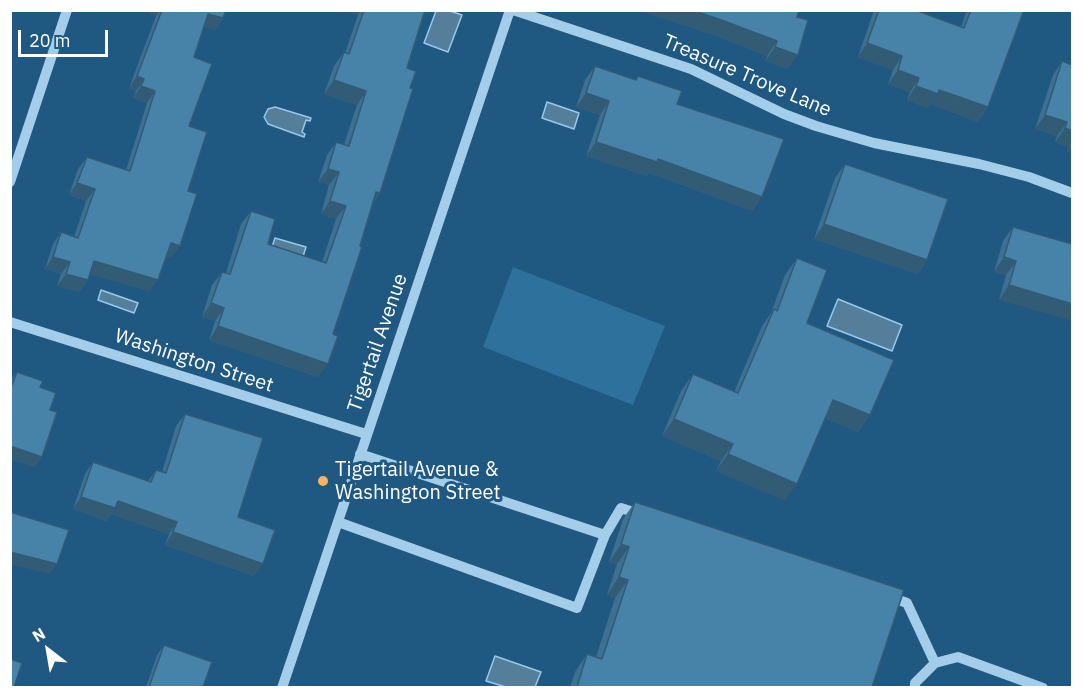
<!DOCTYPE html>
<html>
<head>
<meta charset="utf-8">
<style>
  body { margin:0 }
  #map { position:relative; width:1083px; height:698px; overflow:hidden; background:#1f5880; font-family:"IBM Plex Sans",sans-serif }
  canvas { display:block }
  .frame { position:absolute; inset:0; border:12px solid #fff; pointer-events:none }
  .north { position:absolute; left:18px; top:620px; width:60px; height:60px; -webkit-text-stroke:4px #1f5880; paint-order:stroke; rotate:329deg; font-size:16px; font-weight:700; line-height:24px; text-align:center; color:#fff }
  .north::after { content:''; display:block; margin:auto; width:21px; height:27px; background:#fff; clip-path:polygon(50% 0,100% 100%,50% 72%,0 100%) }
  .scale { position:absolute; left:18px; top:30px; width:90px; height:27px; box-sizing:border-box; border:3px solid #fff; border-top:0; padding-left:8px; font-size:18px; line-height:21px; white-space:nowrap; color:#fff; -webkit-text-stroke:4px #1f5880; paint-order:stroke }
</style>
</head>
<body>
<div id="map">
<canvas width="1083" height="698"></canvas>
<div class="frame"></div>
<div class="north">N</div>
<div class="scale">20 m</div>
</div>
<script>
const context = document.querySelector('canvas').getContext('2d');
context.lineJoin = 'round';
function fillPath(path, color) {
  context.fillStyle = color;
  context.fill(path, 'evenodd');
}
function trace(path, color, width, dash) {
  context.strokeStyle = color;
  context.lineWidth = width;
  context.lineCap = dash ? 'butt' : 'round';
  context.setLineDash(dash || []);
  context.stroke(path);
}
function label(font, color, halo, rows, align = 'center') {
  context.font = font + ' "IBM Plex Sans",sans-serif';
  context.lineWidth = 6;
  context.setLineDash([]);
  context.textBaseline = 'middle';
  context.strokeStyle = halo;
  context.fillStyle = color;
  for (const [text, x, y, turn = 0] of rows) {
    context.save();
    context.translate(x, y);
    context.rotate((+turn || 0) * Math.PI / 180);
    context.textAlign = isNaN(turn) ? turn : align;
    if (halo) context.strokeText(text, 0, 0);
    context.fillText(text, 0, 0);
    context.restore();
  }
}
const green = new Path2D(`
  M513,267L665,326L633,405L483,347Z`);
const water = new Path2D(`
  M436,11H450L462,15L448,52L424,43Z
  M547,102L579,113L574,129L542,118Z
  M275,107L311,118L310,121L306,120L302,132L305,134L304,137L268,124L264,117L268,109Z
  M275,238L306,247L300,266L269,256Z
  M101,290L138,303L134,313L98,300Z
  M838,299L902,325L892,351L827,326Z
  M495,656L541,672L535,687H506L486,681Z`);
const minor = new Path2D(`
  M513,10L691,69L784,114L816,126L874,143L979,164L1029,177L1072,193
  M10,182L67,10
  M10,322L366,434
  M338,522L577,608L605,535L360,454
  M605,535L621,508L642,515
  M888,596L907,603L935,663
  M282,688L510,10
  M915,688V683L935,663L958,657L1043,688`);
const wall = new Path2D(`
  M151,10H226L223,18L215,30L204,27L194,57L189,126L188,191L171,258L166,256L150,291L90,274L88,280L79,292L57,286L61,274L45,269L53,244L61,232L74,237L86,201L69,195L78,169L87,157L126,170L147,103L133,98L136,91L129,88L156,16L150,14Z
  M342,10H429L428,13L425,12L407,68L410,88L380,193L373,204L318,377L209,340L215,321L202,317L212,285L222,272L226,273L241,224L251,211L268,244L322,262L336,219L321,214L329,185L318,182L327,155L336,142L344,144L357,105L324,94L334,66L344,52L345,53L358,15Z
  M642,10H799L788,69L765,61L767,56L714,35L641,11Z
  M875,10H915L961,27L967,10H1024L988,107L978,122L931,104L928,108L907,100L910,92L888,84L893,70L858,57L873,13Z
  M1062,61L1072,65V153L1067,151L1069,147L1055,142L1057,136L1035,129L1053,75Z
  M595,66L635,80L638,76L677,104L753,211L649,173L647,176L586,156L600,115L576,107L585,80Z
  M845,164L927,260L918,274L814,239L835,178Z
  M1013,227L1072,244L999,300L1006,275L994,272L1003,241Z
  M797,258L807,323L870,415L858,432L825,418L785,500L716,471L721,461L662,436L681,391L693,374L734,392L762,326L771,313L785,275Z
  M17,372L50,410L42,457L35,467L10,459V381Z
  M185,414L238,517L254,576L165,545L169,534L111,514L106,521L73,509L85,474L93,462L148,481L156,470L162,472L176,426Z
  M635,502L872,687H570L575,672L587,654L596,657L615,598L607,595L617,564L609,562L623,519Z
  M164,645L203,687H146L157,655Z`);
const shadedWall = new Path2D(`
  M153,10H160L156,16L150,14Z
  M342,10H361L358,15Z
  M642,10H692L724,21L777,41L767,56L714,35L641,11Z
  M208,14L223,18L215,30L200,26Z
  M867,43L902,56L893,70L858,57Z
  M775,47L798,55L788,69L765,61Z
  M898,70L919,78L910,92L888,84Z
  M137,76L144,79L136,91L129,88Z
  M334,80L366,91L357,105L324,94Z
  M141,86L155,91L147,103L133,98Z
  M916,86L939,90L988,107L978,122L931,104L928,108L907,100Z
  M586,93L609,101L600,115L576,107Z
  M1045,115L1067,122L1057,136L1035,129Z
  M1065,128L1072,131V141L1069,147L1055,142Z
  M596,142L658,159L762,197L753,211L649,173L647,176L586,156Z
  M1072,143V153L1067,151Z
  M328,169L339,172L329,185L318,182Z
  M77,183L95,189L86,201L69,195Z
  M376,192L380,193L371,206Z
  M330,201L346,206L336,219L321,214Z
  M824,224L927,260L918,274L814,239Z
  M171,243L180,246L171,258L162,255Z
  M53,257L70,262L61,274L45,269Z
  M1004,257L1016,261L1006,275L994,272Z
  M94,261L158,280L150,291L86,273Z
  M66,274L88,280L79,292L57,286Z
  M1009,285L1072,304V321L999,300Z
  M211,303L224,308L215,321L202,317Z
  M218,326L328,364L318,377L209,340Z
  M833,400L870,415L858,432L821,417Z
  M674,419L733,444L721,461L662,436Z
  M10,446L42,457L35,467L10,459Z
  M728,454L797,484L785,500L716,471Z
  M81,497L118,501L177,522L169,534L111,514L106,521L73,509Z
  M173,532L263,564L254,576L165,545Z
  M621,544L629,547L617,564L609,562Z
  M10,552L57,564L50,574L10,564Z
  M619,577L628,580L615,598L607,595Z`);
const building = new Path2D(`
  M162,10H226L223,18L208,14L194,57L212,64L189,126L207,132L188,191L197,194L180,246L171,243L158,280L94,261L88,280L66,274L70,262L53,257L61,232L78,238L90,203L95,189L77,183L87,157L130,171L155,91L141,86L144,79L137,76Z
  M364,10H425L407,68L416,71L410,88L413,89L380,193L376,192L360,246L362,247L333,334L338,336L328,364L218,326L224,308L211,303L222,272L230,274L251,211L275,219L268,244L326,263L346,206L330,201L339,172L328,169L336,142L349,146L366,91L334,80L344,52L349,54Z
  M692,10H799L797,17L808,20L798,55L775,47L777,41L724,21Z
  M879,10H915L964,28L971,10H1024L988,107L939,90L938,94L916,86L919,78L898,70L902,56L867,43Z
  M1062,61L1072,65V131L1065,128L1067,122L1045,115Z
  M595,66L636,80L638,76L682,91L677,104L784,139L762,197L658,159L657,162L596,142L609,101L586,93Z
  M845,164L948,199L927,260L824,224Z
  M1013,227L1072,244V304L1009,285L1016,261L1004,257Z
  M797,258L827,270L807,323L894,360L870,415L833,400L797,484L728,454L733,444L674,419L693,374L738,393L774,309L777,311Z
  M17,372L43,381L40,387L56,393L50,410L57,412L42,457L10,446V390Z
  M185,414L263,438L238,517L275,530L263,564L173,532L177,522L118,501L115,508L81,497L93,462L151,482L156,470L166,473Z
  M635,502L904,590L872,687H577L587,654L602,659L628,580L619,577L629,547L621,544Z
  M10,512L69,530L57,564L10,552Z
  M164,645L212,662L203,687H149Z
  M10,659L22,663L14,687H10Z`);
const markers = [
  [323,481,6,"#f6b463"]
];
const streetNames = [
  ["Treasure Trove Lane",747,76,23],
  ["Tigertail Avenue",378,343,-71],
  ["Washington Street",194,361,18]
];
const poiNames = [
  ["Tigertail Avenue &",335,470],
  ["Washington Street",335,493]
];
fillPath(green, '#2e719c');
fillPath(water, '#547e9a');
trace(water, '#97caea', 1.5);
trace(minor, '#a3cde8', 10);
fillPath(wall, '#3d7091');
fillPath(shadedWall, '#325b76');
fillPath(building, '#4782a9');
trace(building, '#325b76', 1.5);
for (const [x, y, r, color] of markers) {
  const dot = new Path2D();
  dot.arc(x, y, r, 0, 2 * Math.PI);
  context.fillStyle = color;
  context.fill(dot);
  trace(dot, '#1f5880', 2);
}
label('20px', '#fff', '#1f5880', streetNames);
label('20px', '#fff', '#1f5880', poiNames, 'left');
</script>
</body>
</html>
